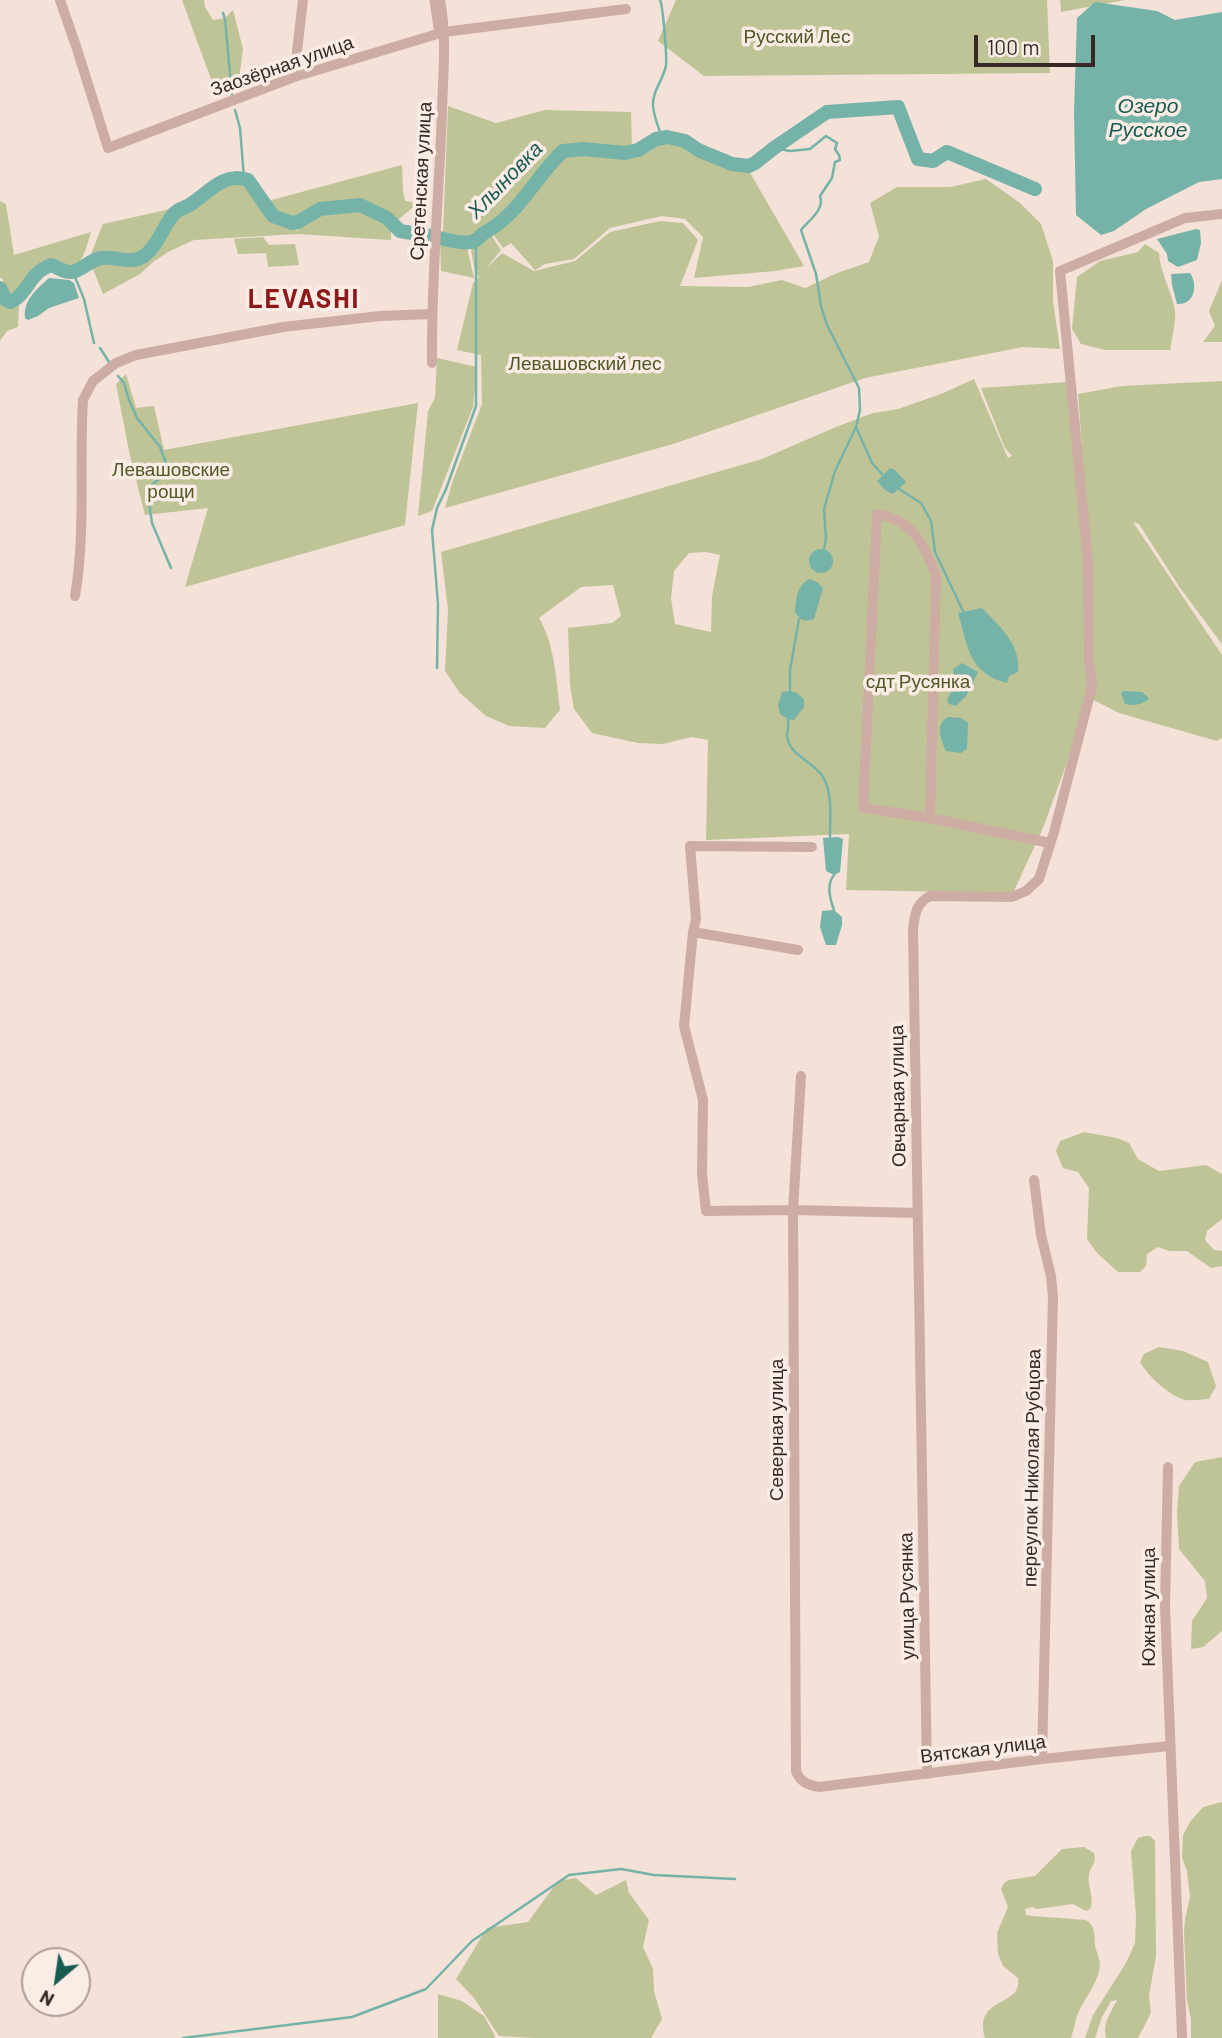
<!DOCTYPE html>
<html>
<head>
<meta charset="utf-8">
<style>
  body { margin:0 }
  #map { position:relative; width:1222px; height:2038px; overflow:hidden; background:#f4e1d8; font-family:Barlow,sans-serif }
  canvas { display:block }
  .north { position:absolute; left:21px; top:1947px; width:70px; height:70px; box-sizing:border-box; background:#fbece5; border:2px solid #ad9e99; border-radius:50%; rotate:209deg; font-size:19px; font-weight:700; line-height:28px; text-align:center; color:#372826 }
  .north::after { content:''; display:block; margin:auto; width:24px; height:32px; background:#185c51; clip-path:polygon(50% 0,100% 100%,50% 72%,0 100%) }
  .scale { position:absolute; left:974px; top:35px; width:121px; height:32px; box-sizing:border-box; border:4px solid #372826; border-top:0; padding-left:9px; font-size:21px; line-height:24px; white-space:nowrap; color:#372826; -webkit-text-stroke:5px #fbece5; paint-order:stroke }
</style>
</head>
<body>
<div id="map">
<canvas width="1222" height="2038"></canvas>
<div class="north">N</div>
<div class="scale">100 m</div>
</div>
<script>
const context = document.querySelector('canvas').getContext('2d');
context.lineJoin = 'round';
function fillPath(path, color) {
  context.fillStyle = color;
  context.fill(path, 'evenodd');
}
function trace(path, color, width, dash) {
  context.strokeStyle = color;
  context.lineWidth = width;
  context.lineCap = dash ? 'butt' : 'round';
  context.setLineDash(dash || []);
  context.stroke(path);
}
function label(font, color, halo, rows, align = 'center') {
  context.font = font + ' Barlow,sans-serif';
  context.lineWidth = 7;
  context.setLineDash([]);
  context.textBaseline = 'middle';
  context.strokeStyle = halo;
  context.fillStyle = color;
  for (const [text, x, y, turn = 0] of rows) {
    context.save();
    context.translate(x, y);
    context.rotate((+turn || 0) * Math.PI / 180);
    context.textAlign = isNaN(turn) ? turn : align;
    if (halo) context.strokeText(text, 0, 0);
    context.fillText(text, 0, 0);
    context.restore();
  }
}
const green = new Path2D(`
  M182,0H204L205,7L213,20L225,18L233,10L243,49L239,80L215,90Z
  M676,0H1047L1050,73L704,76L658,41Z
  M1060,0H1125L1061,12Z
  M448,106L496,123L545,110L631,112L632,148L574,145L562,147L498,223L466,238L443,232Z
  M659,142L677,143L691,154L720,165L749,171L804,266L775,271L694,278L703,237L685,219L662,216L610,228L574,259L545,264L535,270L511,243L503,248L493,234L528,204L530,195L543,183L547,172L565,155L580,152L612,154L622,157L631,156L649,152Z
  M402,165L403,191L405,201L418,203L398,220L360,202L319,206L296,219L271,209L268,201Z
  M986,179L1020,203L1041,224L1053,261V301L1060,349L1023,347L865,378L673,444L445,508L453,480L482,404L481,355L457,350L473,283L479,277L475,272L471,250L476,241L491,235L501,250L486,269L502,253L534,271L575,261L610,232L660,221L683,223L698,240L680,286L748,287L782,280L805,288L837,273L869,262L879,236L870,203L897,187H950Z
  M230,182H244L268,219L295,225L297,232C303,210 347,203 367,210C375,212 383,220 391,225V240L297,234L194,240L168,252L153,262L140,274L103,294L89,259L103,224L166,210L203,191Z
  M0,201L6,204L14,255L91,232C78,276 80,263 39,267L21,288L8,295L2,278H0Z
  M263,237L269,245L295,244L299,265L268,267L266,253L238,254L234,239Z
  M440,240L467,248L474,278L441,271Z
  M1145,244L1159,253C1160,273 1172,291 1175,311C1176,323 1172,338 1170,350H1105L1081,344L1072,329L1077,277L1100,261L1138,252Z
  M1222,280V342H1203L1215,326L1209,311Z
  M0,302L2,304L19,306L18,327L7,331L0,341Z
  M437,358L477,367L473,407L432,511L418,516L428,411L435,398Z
  M126,374L136,408L154,406L164,450L418,403L405,525L185,587L208,508L145,515L130,456L116,384Z
  M974,379L1008,458L1012,456L1005,448L981,388L1067,382L1075,436L1082,447L1078,394L1122,386L1222,381V644L1180,588L1139,524L1133,522L1222,655V738L1217,741L1119,713L1086,696L1072,749L1043,828L1013,893L846,890L849,834L706,840L708,740L691,737L663,744L638,743L592,733L574,709L570,685L568,628L612,623L621,616L613,585L581,587L539,618C555,646 556,678 560,710L545,728L509,726L486,716L460,693L445,671L448,610L441,552L762,459L836,427L873,413L898,409L941,394ZM706,552L720,555L712,596L711,632L675,624L671,598L674,571L689,553Z
  M1084,1132L1117,1138L1129,1143L1138,1159L1159,1171L1206,1165L1222,1174V1219L1207,1231L1205,1240L1214,1250L1222,1251V1266L1211,1268L1187,1251H1169L1158,1247L1147,1254L1146,1266L1140,1272H1118L1097,1253L1087,1239L1089,1188L1078,1172L1063,1168L1056,1151L1060,1141Z
  M1159,1347L1183,1351L1208,1362L1216,1386L1209,1399C1202,1399 1193,1401 1186,1400C1170,1397 1147,1375 1140,1362L1144,1354Z
  M1222,1457V1631L1203,1647L1191,1649L1192,1621L1207,1598L1205,1581L1179,1549L1177,1512L1179,1486L1195,1462Z
  M1222,1802V2038H1191V2019L1187,2000L1184,1933L1185,1919L1190,1897L1187,1871L1182,1858L1183,1835L1190,1822L1203,1807Z
  M1144,1836H1150L1155,1841L1156,1956L1149,1996L1151,2013L1138,2038H1106C1102,2023 1111,2013 1117,2000L1111,2001L1102,2017L1095,2038H1085L1093,2015L1126,1963L1135,1943L1136,1916L1131,1851L1138,1838Z
  M1084,1847L1094,1853C1097,1863 1091,1865 1089,1874C1087,1885 1094,1896 1091,1908L1086,1911L1073,1904L1037,1909L1032,1907L1025,1909L1026,1915L1032,1916L1086,1920C1096,1926 1094,1935 1095,1945C1096,1952 1100,1958 1100,1966C1098,1983 1086,1996 1079,2011C1075,2020 1074,2029 1071,2038H985C973,1995 1023,2008 1018,1978L1003,1966L998,1954L997,1933L1008,1907L1001,1889L1004,1883L1009,1880L1035,1876L1062,1849Z
  M576,1878L596,1895L626,1880L629,1893L649,1920L643,1947L653,1969L654,1991L662,2019L651,2038H535L499,2036L474,1998L456,1979L487,1928L528,1922L558,1881Z
  M438,1994L462,2001L484,2016L495,2036L494,2038H438Z`);
const water = new Path2D(`
  M1095,2L1157,11L1175,20L1222,12V179L1199,182L1146,209L1114,231L1101,235L1076,215L1074,113L1077,18Z
  M1196,229L1200,230L1201,243L1197,260L1178,267L1168,261L1167,254L1157,239Z
  M1190,273C1198,285 1195,305 1177,304L1172,285L1171,274Z
  M49,278L69,280L74,283L79,298L49,308L38,316L28,320L25,318C23,300 37,289 49,278Z
  M890,468L895,470L906,482L893,494L886,491L877,481Z
  M809 561a12 12 0 1 1 24 0a12 12 0 1 1-24 0Z
  M810,579L817,582L823,588L814,619C804,622 801,621 795,612C796,599 797,584 810,579Z
  M982,608C1000,627 1021,644 1018,672L1009,676L1007,683C968,673 968,646 958,613Z
  M962,663L978,672L966,696L956,706L949,704L947,699L955,686L953,669Z
  M790,691L797,693L804,699V707L794,720L788,719L780,714L778,705L782,692Z
  M1124,691L1142,692L1149,698C1144,705 1133,706 1125,704L1121,693Z
  M948,717L961,718L968,723L967,749L961,753L946,751C941,739 934,725 948,717Z
  M838,837L843,839L840,872L834,875L826,871L823,838Z
  M834,910L842,917V925L836,945H826L820,927L822,911Z`);
const stream = new Path2D(`
  M660,0C663,6 667,56 666,65C664,79 652,91 653,106C654,117 658,127 662,137
  M223,13L225,19L232,96
  M235,110L240,128L244,178
  M774,148L790,151L810,149L826,136L837,143L835,149L839,155L840,160L835,162L832,178L820,196C825,210 809,220 801,230L816,274L821,306L827,325L859,388L860,410L856,427L835,471L824,509L826,539L824,549
  M73,272L84,299L94,343
  M100,348L109,362
  M118,376L124,383L129,400L137,418L160,447L169,471L147,489L152,523L171,568
  M856,427L872,463L882,474
  M899,489L921,503L931,521L935,552L963,611
  M437,668L438,604L432,530L437,508L446,489L476,406V241
  M790,691V670L799,619
  M788,719C789,725 787,731 787,736C789,756 815,762 823,777C833,793 830,819 830,837
  M834,875C826,885 830,899 834,910
  M183,2038L352,2017L426,1989L472,1941L569,1875L621,1869L654,1875L735,1879`);
const river = new Path2D(`
  M439,238C449,240 461,244 471,242C478,241 479,236 484,233C519,215 535,177 563,151L583,149L625,153L638,150L656,139L667,137L685,141L698,150L732,164L749,166L755,163L774,148L827,112L898,107L918,159L933,161L947,152L1035,189
  M0,288L5,299L10,302C25,296 28,280 40,271C43,268 47,267 51,265C58,267 64,273 72,272C82,270 90,260 101,258C116,256 130,265 144,256C160,244 164,222 176,212C180,208 186,208 191,204C208,193 225,171 248,180L273,216L292,223L298,222L320,209L360,205L387,218L400,231L430,236`);
const pedestrian = new Path2D(`
  M433,0L437,28`);
const minor = new Path2D(`
  M60,0L77,49L108,148L294,77L444,32L626,9
  M294,77L303,0
  M432,363C431,279 439,196 442,112C443,75 447,36 440,0
  M75,596C86,532 79,465 83,400L93,381L116,363L136,355L283,327L380,316L432,314
  M930,818L936,576C924,544 913,520 877,514L863,808L930,818L1050,843
  M812,847L690,846L696,919L693,932L684,1026L703,1100L702,1174L706,1211L793,1210L918,1213
  M693,932L798,950
  M801,1076L793,1210L796,1771C800,1782 808,1785 819,1787L1042,1759L1169,1746
  M1034,1180L1041,1235L1051,1276L1053,1297L1042,1759
  M1168,1467L1165,1606L1182,2038
  M927,1774L913,929C915,914 916,903 930,896L1012,897L1026,891L1039,879L1054,832L1092,687L1089,663L1088,562L1060,271L1185,218L1222,214`);
const parkNames = [
  ["Русский Лес",797,37],
  ["Левашовский лес",585,364],
  ["Левашовские",171,470],
  ["рощи",171,492],
  ["сдт Русянка",918,682]
];
const streetNames = [
  ["Заозёрная улица",282,66,-19],
  ["Сретенская улица",421,181,-87],
  ["Овчарная улица",898,1096,-91],
  ["Северная улица",777,1430,-90],
  ["переулок Николая Рубцова",1032,1468,-89],
  ["улица Русянка",907,1596,-91],
  ["Южная улица",1149,1607,-90],
  ["Вятская улица",983,1749,-7]
];
const waterNames = [
  ["Озеро",1148,106],
  ["Русское",1148,130],
  ["Хлыновка",505,180,-46]
];
const districtNames = [
  ["LEVASHI",304,299]
];
fillPath(green, '#bfc497');
fillPath(water, '#75b3a8');
trace(stream, '#75b3a8', 2.5);
trace(river, '#75b3a8', 14);
trace(pedestrian, '#cdada3', 7);
trace(minor, '#cdada3', 10);
label('19px', '#515827', '#fbece5', parkNames);
label('19px', '#372826', '#fbece5', streetNames);
label('italic 21px', '#185c51', '#fbece5', waterNames);
context.letterSpacing = '2px';
label('bold 26px', '#8d1918', '#fbece5', districtNames);
context.letterSpacing = '0px';
</script>
</body>
</html>
